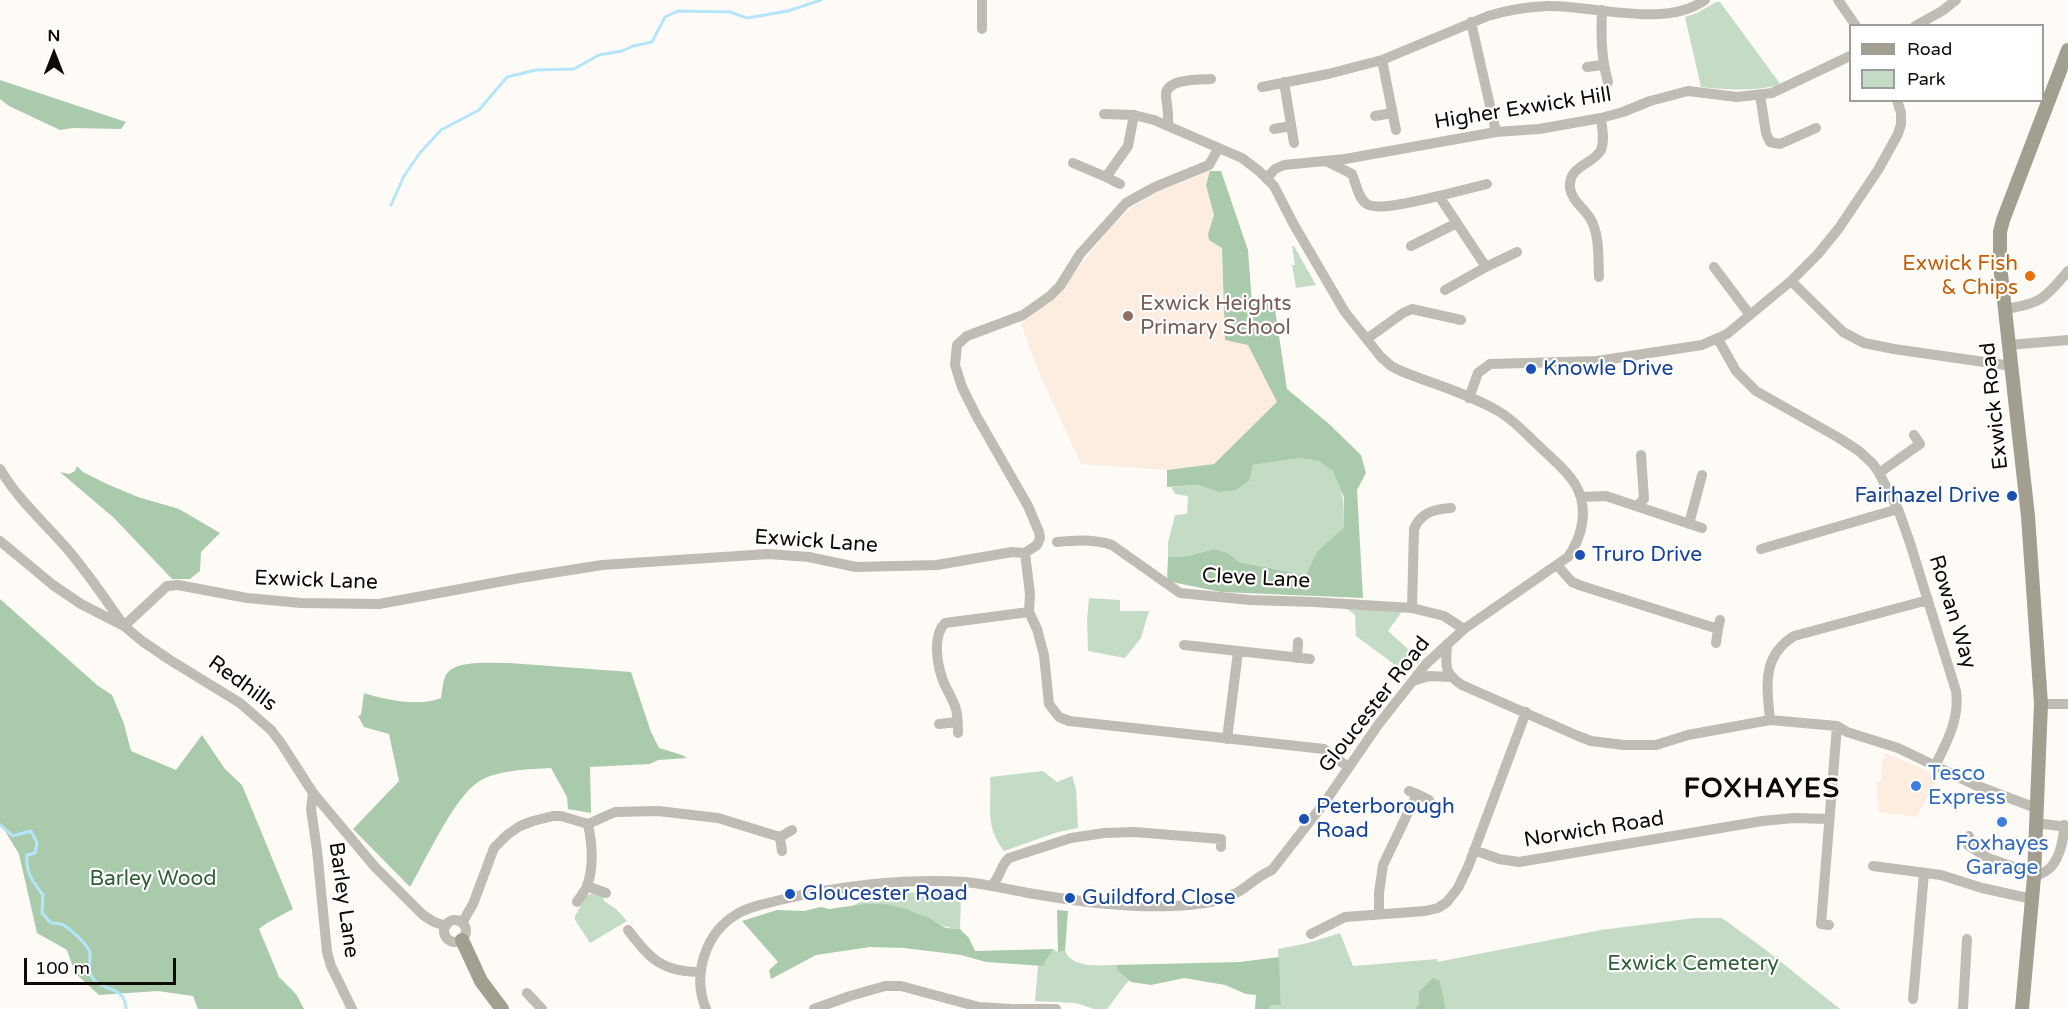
<!DOCTYPE html>
<html>
<head>
<meta charset="utf-8">
<style>
  body { margin:0 }
  #map { position:relative; width:2068px; height:1009px; overflow:hidden; background:#fefaf6; font-family:"Varela Round",sans-serif }
  canvas { display:block }
  .legend { position:absolute; left:1849px; top:24px; width:195px; height:78px; box-sizing:border-box; background:#fff; border:2px solid #9f9d9b; margin:0; padding:8px 10px; list-style:none; font-size:18px; color:#100a06 }
  .legend li { display:flex; align-items:center; gap:12px; height:30px }
  .legend b { width:30px; border:2px solid #9f9d9b }
  .north { position:absolute; left:24px; top:24px; width:60px; height:60px; -webkit-text-stroke:4px #fff; paint-order:stroke; rotate:0deg; font-size:16px; font-weight:700; line-height:24px; text-align:center; color:#100a06 }
  .north::after { content:''; display:block; margin:auto; width:21px; height:27px; background:#100a06; clip-path:polygon(50% 0,100% 100%,50% 72%,0 100%) }
  .scale { position:absolute; left:24px; top:958px; width:152px; height:27px; box-sizing:border-box; border:3px solid #100a06; border-top:0; padding-left:8px; font-size:18px; line-height:21px; white-space:nowrap; color:#100a06; -webkit-text-stroke:4px #fff; paint-order:stroke }
</style>
</head>
<body>
<div id="map">
<canvas width="2068" height="1009"></canvas>
<ul class="legend">
<li><b style="height:8px;background:#a29e90"></b>Road</li>
<li><b style="height:16px;background:#c4dcc6"></b>Park</li>
</ul>
<div class="north">N</div>
<div class="scale">100 m</div>
</div>
<script>
const context = document.querySelector('canvas').getContext('2d');
context.lineJoin = 'round';
function fillPath(path, color) {
  context.fillStyle = color;
  context.fill(path, 'evenodd');
}
function trace(path, color, width, dash) {
  context.strokeStyle = color;
  context.lineWidth = width;
  context.lineCap = dash ? 'butt' : 'round';
  context.setLineDash(dash || []);
  context.stroke(path);
}
function label(font, color, halo, rows, align = 'center') {
  context.font = font + ' "Varela Round",sans-serif';
  context.lineWidth = 4.5;
  context.setLineDash([]);
  context.textBaseline = 'middle';
  context.strokeStyle = halo;
  context.fillStyle = color;
  for (const [text, x, y, turn = 0] of rows) {
    context.save();
    context.translate(x, y);
    context.rotate((+turn || 0) * Math.PI / 180);
    context.textAlign = isNaN(turn) ? turn : align;
    if (halo) context.strokeText(text, 0, 0);
    context.fillText(text, 0, 0);
    context.restore();
  }
}
const built = new Path2D(`
  M1210,171L1206,185L1214,215L1208,234L1209,240L1222,248L1225,340L1248,344L1278,402L1214,464L1167,470L1081,464L1038,370L1021,324L1043,306L1067,282L1105,234L1131,208L1155,193Z
  M1885,753L1939,776L1917,817L1879,812L1876,782H1881L1882,762Z`);
const green = new Path2D(`
  M1716,2H1720L1781,85C1753,91 1728,90 1701,87L1685,17L1697,13Z
  M1292,246H1294L1316,285L1296,288L1292,265H1295Z
  M1300,458C1306,459 1314,459 1319,461C1345,472 1344,505 1344,527L1318,552L1306,575L1239,562L1228,553L1214,549L1188,556L1168,557V543L1175,515L1187,514L1188,496L1175,494L1171,487L1198,485L1218,492L1250,480L1253,465Z
  M1089,598L1120,600V611H1149L1141,638L1125,658L1088,651L1087,620Z
  M1345,607L1403,610L1388,631L1418,658L1406,673L1356,636L1355,615Z
  M1043,771L1057,782L1072,776L1076,789L1078,828L1058,832L1004,851C984,825 992,807 990,777Z
  M941,891L961,893L960,929C946,928 939,924 928,918C907,907 876,902 852,906L875,895Z
  M592,893L603,896L604,901L616,909L627,921L590,943L575,920V916L586,896Z
  M1694,918H1722L1766,950L1840,1009H1446L1440,981L1419,1003L1415,1009H1269L1270,1005L1281,1006L1278,949L1308,943L1340,933L1353,966L1437,959V962L1601,930Z
  M1053,949L1058,952L1065,951C1073,969 1100,965 1116,965L1118,971L1129,980L1107,1009H1094L1076,1003L1035,1001L1038,965L1043,966Z`);
const forest = new Path2D(`
  M0,80L126,122L121,129L73,128L60,130L9,106L0,99Z
  M1210,171H1221L1248,250L1252,304L1274,303L1287,389L1328,423L1361,455L1366,473L1357,490L1363,598L1221,592L1167,581L1168,557L1188,556L1214,549L1228,553L1239,562L1306,575L1317,552L1344,527V497L1333,471L1319,461L1300,458L1253,465L1250,480L1236,490L1218,492L1198,485L1167,487V470L1214,464L1277,402L1248,345L1225,340L1222,248L1209,240L1208,234L1214,215L1206,185Z
  M77,466L83,472L107,484L138,497L179,509L220,533L201,552L200,571L190,579H172L114,518L60,472L69,474L75,471Z
  M0,599L97,685L112,695L124,724L131,751L176,770L202,735L225,769L242,785L293,909L267,923L259,929L279,977L296,994L304,1009H198L193,996L158,991L99,995L75,973L67,950L37,933L19,854L0,823Z
  M509,663L631,672L651,732L659,748L682,755L687,758L658,760L650,764L590,767L591,813L568,809L567,797L551,768C530,769 495,770 478,782C453,799 426,860 410,887L353,829L399,781L389,734L364,727L358,716L361,715L364,693C386,700 419,707 441,698C443,689 442,677 449,671C461,660 494,663 509,663Z
  M865,904H885L906,909L929,918L946,928L960,929L969,938L975,951L1053,949L1043,966L986,962L961,955L904,948L870,947L816,955L771,979L769,970L778,962L742,921L777,910L804,911L821,907L829,909Z
  M1057,910L1068,911L1065,951L1058,952Z
  M1279,957L1281,1006L1271,1005L1269,1009H1255L1256,995L1246,994L1225,985L1184,978L1151,985L1131,982L1118,971L1116,965L1240,962Z
  M1433,978L1440,981L1446,1009H1415L1419,1003V992Z`);
const stream = new Path2D(`
  M391,205L404,176L420,153L441,130L479,110L507,77L536,70L574,69L599,55L622,51L633,46L652,42L665,17L678,11L730,12L747,18L788,11L821,0
  M0,825L13,836L31,831L37,843L35,853L27,855C25,872 33,882 43,895L42,913L51,923C54,923 57,923 61,924C67,926 90,946 90,953C91,963 86,971 94,980C106,992 125,986 126,1009`);
const street = new Path2D(`
  M982,0V29
  M1838,0L1856,26
  M1602,10C1601,35 1601,58 1608,82
  M1471,22L1496,132
  M1915,26L1942,11L1956,0
  M1382,60L1396,130
  M1587,67L1603,65
  M1284,82L1294,143
  M1262,87L1328,74L1382,60L1488,16C1507,10 1526,7 1547,6C1593,5 1665,29 1705,0
  M1760,95L1766,133L1770,142L1780,144L1816,128
  M1375,116L1392,113
  M1168,125C1169,115 1167,106 1166,96C1165,78 1199,80 1211,79
  M1274,129L1291,126
  M1326,161L1352,174C1356,183 1358,199 1367,204C1378,212 1424,199 1439,196L1486,267
  M1073,163L1106,177L1128,146L1134,115
  M1106,177L1120,184
  M1267,178L1275,169L1284,165L1345,159L1496,132L1539,129L1601,118L1623,112L1650,101L1688,91L1737,97L1772,93L1850,56
  M1439,196L1487,184
  M1411,246L1455,224
  M1714,267L1750,315
  M1599,277C1598,258 1600,235 1590,218C1583,207 1572,201 1570,188C1568,165 1593,165 1601,150C1605,140 1602,128 1601,118
  M1791,281L1843,332L1864,343L1894,349L2012,366
  M1445,290L1486,267L1517,252
  M2005,309C2042,303 2044,299 2068,271
  M1368,338L1403,313L1412,309L1461,320
  M1718,339L1736,371L1756,391L1839,438L1859,451L1873,464L1879,473L1898,509L1910,543L1956,691C1960,718 1947,742 1935,766
  M2009,345L2068,340
  M1469,398L1478,373L1490,364L1597,361L1702,345L1727,334L1791,281L1818,254L1839,228L1878,170L1898,134L1901,124V113L1897,100
  M0,469C18,500 46,524 69,551C89,575 107,601 124,626L167,586L178,585L247,598L301,603L379,604L520,578L602,565L768,554L809,557L856,567L937,565L1012,552L1025,553L1037,545L1040,538L1039,532L1028,506L977,417L962,387L955,365L957,345L967,336L1023,315L1050,296L1060,286L1080,254L1126,203L1155,187L1209,165L1218,149
  M1879,473L1920,444L1914,435
  M1581,497L1606,496L1702,528
  M1637,506L1644,499L1641,455
  M1689,524L1702,475
  M0,541L53,585L81,604L124,626L142,641L170,660L240,703L271,730L281,743L313,793L375,867L423,915L434,922L446,926
  M1057,542C1076,540 1094,539 1112,545L1180,593L1250,600L1314,602L1412,608L1444,616L1464,629
  M1761,549L1898,509
  M1025,553L1030,594L1029,612L1037,629L1044,655L1049,704L1059,717L1069,721L1324,749L1348,767
  M1557,565L1572,582L1582,586L1718,629L1720,620
  M1412,608L1414,529C1421,512 1435,509 1451,508
  M1716,643L1718,629
  M1447,644C1446,666 1443,672 1462,685L1578,736L1591,741L1624,745H1656L1688,735L1770,720L1837,726L1847,732L1898,748L1975,785L2036,808
  M1184,645L1310,659
  M1297,658L1298,642
  M1413,681L1429,676L1451,677
  M2041,704H2068
  M1770,720C1767,686 1761,657 1794,636L1928,600
  M939,724L957,722
  M958,733C958,725 958,717 956,709C953,700 948,692 944,683C937,666 932,636 945,623L1029,612
  M1227,739L1238,652
  M313,793L311,809L317,850L327,952L331,966L352,1009
  M1417,794L1429,800
  M2035,823L2068,827
  M588,824L615,812L658,811L718,818L780,837L782,851
  M1969,836L1968,845L1988,858L2034,874
  M780,837L792,830
  M1474,850L1499,859L1519,862L1762,821L1794,818L1829,819
  M1873,866L1941,875L1982,888L2032,899
  M2034,877C2040,874 2047,872 2051,867C2060,857 2064,839 2064,825
  M992,885C1001,876 1000,866 1009,858L1071,838L1104,833L1134,832L1221,839V847
  M587,886L606,893
  M1379,913V893L1383,865L1417,794L1409,791
  M444 931a11 11 0 1 1 22 0a11 11 0 1 1-22 0Z
  M462,923L473,904L494,848L507,835L520,826L533,821L553,816H561L588,824C592,843 594,867 587,886C585,891 580,897 577,902
  M1829,925L1821,924L1837,726
  M628,930C650,959 662,972 701,972
  M1311,934L1345,917L1425,911L1438,908L1447,902L1458,888L1468,867L1526,712
  M527,993L542,1009
  M1913,999L1924,873
  M706,1009C692,975 705,933 737,914C750,906 766,904 780,900C837,886 906,878 965,882C986,884 1007,889 1028,893C1075,901 1124,908 1172,906C1194,905 1219,903 1238,892C1250,885 1259,875 1272,870L1325,802L1378,725L1426,664L1464,629L1568,557C1583,536 1589,507 1575,484C1566,469 1552,459 1540,447C1527,435 1514,420 1498,411C1469,394 1433,384 1401,371L1391,366L1381,357L1345,312L1294,225L1274,186L1259,171L1242,158L1154,120L1134,115L1104,114
  M814,1009L850,996L885,986H901L979,1007L1011,1009
  M1016,1009H1056
  M1963,1009L1967,939`);
const secondary = new Path2D(`
  M462,940L481,981L502,1009
  M2022,1009L2034,877L2041,704L2028,516L2000,265V232L2003,220L2068,50`);
const markers = [
  [2030,276,6,"#e8710a"],
  [1128,316,6,"#8d6e63"],
  [1531,369,6,"#1a4fb4"],
  [2012,496,6,"#1a4fb4"],
  [1580,555,6,"#1a4fb4"],
  [1916,786,6,"#3f7fe0"],
  [1304,819,6,"#1a4fb4"],
  [2002,822,6,"#3f7fe0"],
  [790,894,6,"#1a4fb4"],
  [1070,898,6,"#1a4fb4"]
];
const streetNames = [
  ["Higher Exwick Hill",1523,109,-9],
  ["Exwick Road",1995,406,-96],
  ["Exwick Lane",816,542,4],
  ["Cleve Lane",1256,579,3],
  ["Exwick Lane",316,581,2],
  ["Rowan Way",1952,612,73],
  ["Redhills",242,684,36],
  ["Gloucester Road",1375,705,-52],
  ["Norwich Road",1594,830,-9],
  ["Barley Lane",343,900,82]
];
const foodNames = [
  ["Exwick Fish",2018,264],
  ["& Chips",2018,288]
];
const educationNames = [
  ["Exwick Heights",1140,304],
  ["Primary School",1140,328]
];
const transitNames = [
  ["Knowle Drive",1543,369],
  ["Fairhazel Drive",2000,496,"right"],
  ["Truro Drive",1592,555],
  ["Peterborough",1316,807],
  ["Road",1316,831],
  ["Gloucester Road",802,894],
  ["Guildford Close",1082,898]
];
const shopNames = [
  ["Tesco",1928,774],
  ["Express",1928,798],
  ["Foxhayes",2002,844,"center"],
  ["Garage",2002,868,"center"]
];
const parkNames = [
  ["Barley Wood",153,879],
  ["Exwick Cemetery",1693,964]
];
const districtNames = [
  ["FOXHAYES",1762,790]
];
fillPath(built, '#fdede0');
fillPath(green, '#c4dcc6');
fillPath(forest, '#a9cbac');
trace(stream, '#b5e5f8', 3);
trace(street, '#bfbcb3', 10);
trace(secondary, '#a29e90', 14);
for (const [x, y, r, color] of markers) {
  const dot = new Path2D();
  dot.arc(x, y, r, 0, 2 * Math.PI);
  context.fillStyle = color;
  context.fill(dot);
  trace(dot, '#fff', 2);
}
label('21px', '#100a06', '#fff', streetNames);
label('21px', '#c56008', '#fff', foodNames, 'right');
label('21px', '#785e54', '#fff', educationNames, 'left');
label('21px', '#164399', '#fff', transitNames, 'left');
label('21px', '#366cbe', '#fff', shopNames, 'left');
label('21px', '#2f5f36', '#fff', parkNames);
context.letterSpacing = '1.5px';
label('bold 27px', '#100a06', '#fff', districtNames);
context.letterSpacing = '0px';
</script>
</body>
</html>
